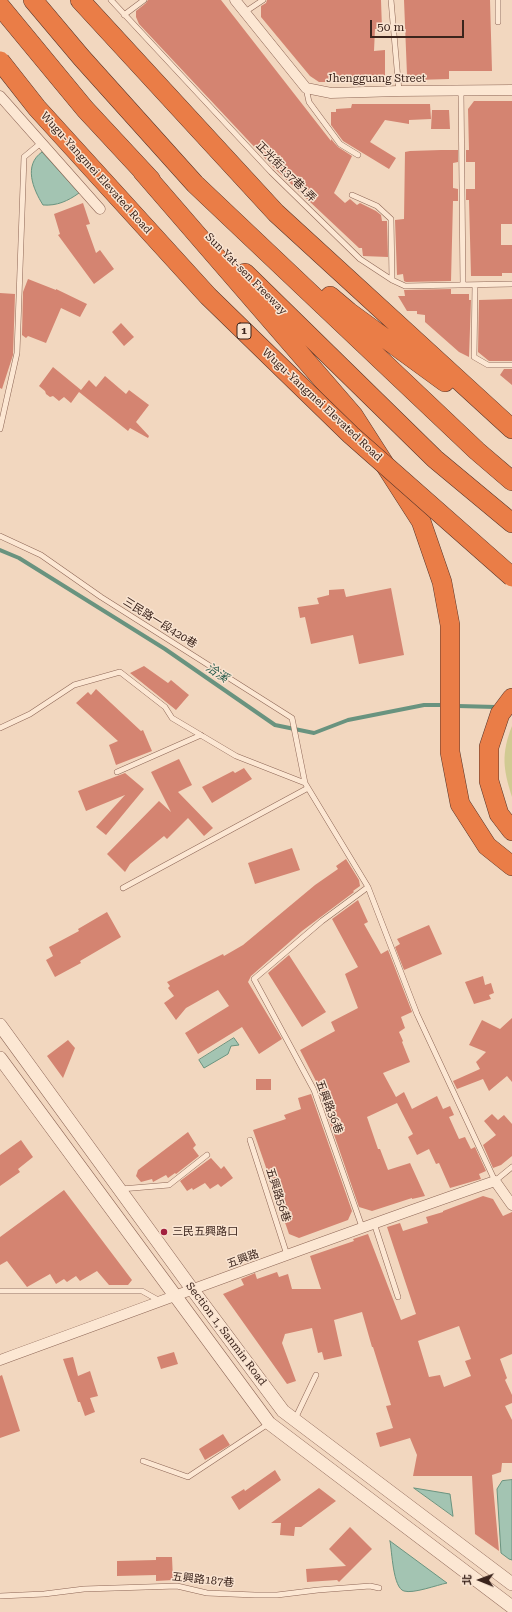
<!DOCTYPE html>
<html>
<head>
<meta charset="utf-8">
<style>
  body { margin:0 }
  #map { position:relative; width:512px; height:1612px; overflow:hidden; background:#f2d7bf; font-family:"Roboto Serif","Noto Sans TC",serif }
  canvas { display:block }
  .north { position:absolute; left:460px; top:1560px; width:40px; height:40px; -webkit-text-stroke:3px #f9e3d0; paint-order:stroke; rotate:271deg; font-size:11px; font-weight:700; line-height:16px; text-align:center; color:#3b241c }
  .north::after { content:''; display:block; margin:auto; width:14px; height:18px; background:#3b241c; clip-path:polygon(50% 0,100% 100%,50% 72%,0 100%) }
  .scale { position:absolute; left:370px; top:20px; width:94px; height:18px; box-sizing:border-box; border:2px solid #3b241c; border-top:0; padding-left:5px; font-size:12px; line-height:14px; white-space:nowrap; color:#3b241c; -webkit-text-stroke:3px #f9e3d0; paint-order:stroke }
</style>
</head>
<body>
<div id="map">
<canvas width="512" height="1612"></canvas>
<div class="north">北</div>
<div class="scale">50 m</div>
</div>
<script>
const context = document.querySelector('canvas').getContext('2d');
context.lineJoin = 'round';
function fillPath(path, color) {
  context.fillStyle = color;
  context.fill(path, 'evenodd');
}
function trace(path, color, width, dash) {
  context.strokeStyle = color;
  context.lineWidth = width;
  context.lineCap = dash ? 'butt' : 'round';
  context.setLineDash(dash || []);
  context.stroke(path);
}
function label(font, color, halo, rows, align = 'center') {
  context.font = font + ' "Roboto Serif","Noto Sans TC",serif';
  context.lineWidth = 3;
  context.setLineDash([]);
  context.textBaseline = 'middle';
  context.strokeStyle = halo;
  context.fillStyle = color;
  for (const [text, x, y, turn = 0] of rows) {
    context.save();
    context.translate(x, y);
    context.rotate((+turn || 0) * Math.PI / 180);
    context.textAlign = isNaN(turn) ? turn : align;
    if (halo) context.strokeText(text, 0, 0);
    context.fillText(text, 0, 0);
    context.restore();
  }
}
const green = new Path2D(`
  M512,726V797C503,769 501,754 512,726Z`);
const water = new Path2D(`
  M42,152L79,193C68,201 57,206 43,205C33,189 23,165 42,152Z
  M234,1038L239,1045L231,1046L228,1054L204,1068L199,1060Z
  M512,1480V1560L509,1559L501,1553L497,1489L502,1481Z
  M414,1488L450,1494L453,1516Z
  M390,1541L447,1583C437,1585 413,1594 404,1591C393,1588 392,1552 390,1541Z`);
const stream = new Path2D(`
  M0,550L19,558L165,649L275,725L314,733L348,720L424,705H442
  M458,706L496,707`);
const building = new Path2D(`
  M148,0H221L331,141V139L338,147L352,156L334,193L345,203L350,199L357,205L360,203L376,211L381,215L382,221H387L388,257L363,256L362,248H359L275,169L139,24L136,17V11L146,3Z
  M267,0H381L382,29H375L374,51L385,50V75L381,79H372V82H319L310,76L261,17V6L266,3Z
  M404,0H490L492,71H449V79L416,80L407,75Z
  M474,101H512V224H501V245H512V273H502V276H471L469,200H466V189H475V162H466V150H469L468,109Z
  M352,104H430L431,119L409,120V124L385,120L370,142L396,158L389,169L343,141L331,125V112H336V109L351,108Z
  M432,110H449L450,129H431Z
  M441,150H458V162L453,163V188L458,189V201H453L451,281L406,282L404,281L403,274L397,275L395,220L404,219L405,152L410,151Z
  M83,203L90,224L86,225L96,253L100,250L114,269L94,284L58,235L60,234L54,214Z
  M28,279L56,290V289L87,304L80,317L61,308L46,343L28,336L26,338L22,335L23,292Z
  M451,289V294H469V300H471L469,357L459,352L425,322V315L417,314V311H407L398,296H405L404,290Z
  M0,293L15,294L13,355L2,389L0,388Z
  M512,299V361H489L478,352L479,300Z
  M121,323L134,337L124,346L112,332Z
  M53,367L81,390L89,380L96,387L105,376L126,394L129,390L149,405L136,422L149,436L148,438L130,428L128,431L79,392L71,403L64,397L59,401L53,396L50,397L46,394L45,391L39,386Z
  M504,369H512V385L500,375Z
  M391,588L404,655L359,664L353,635L311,644L305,617L300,618L298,607L319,604L317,598L329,595V590L344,589L346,597Z
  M144,666L168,683L171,680L189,695L176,710L130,673Z
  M96,689L141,731L143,730L152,751L116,765L109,745L118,741L76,703L88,692L91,695Z
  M179,759L192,785L178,792L213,828L204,836L188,818L167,839L164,836L130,864L125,872L107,854L159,801L171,812L151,772Z
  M244,768L252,779L212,803L202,787L233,771L235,773Z
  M125,773L144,789L106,835L96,827L125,795L86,811L78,791Z
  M292,848L300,870L255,884L248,863Z
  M346,859L359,880L360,886L353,891L354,892L302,931L251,976L248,982L282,1039L259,1054L242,1027L198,1054L185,1033L229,1006L218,990L186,1008L176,1020L164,1003L174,996L168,988L170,986L167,982L223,954L224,956L243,945L315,885L338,869L336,866Z
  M358,900L368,922L364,924L381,954L388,950L412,1012L401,1017L405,1028L399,1032L403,1041L402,1042L410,1062L383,1073L396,1097L404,1092L412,1109L437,1096L443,1109L450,1106L454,1115L449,1117L459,1139L465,1137L471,1149L475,1147L486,1171L479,1174L481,1179L450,1188L439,1163L436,1164L429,1149L417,1155L408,1137L413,1134L397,1103L367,1117L378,1149H380L388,1170L410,1163L425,1196L412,1199V1198L372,1211L359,1207L319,1091H321L300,1050L335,1031L331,1022L358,1008L345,974L358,967L332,919Z
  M107,912L121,937L80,961L81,963L55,977L46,960L53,956L49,947L79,931L78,929Z
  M429,925L442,954L404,970L395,947L400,944L397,939Z
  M289,955L326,1012L302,1027L268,973Z
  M483,976L485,985L491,983L494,993L489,995L491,999L474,1004L465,982Z
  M512,1018V1082L507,1076L489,1091L483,1079L457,1089L453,1081L480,1069L476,1062L486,1052L469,1045L482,1020L500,1029Z
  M68,1040L75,1048L63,1078L47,1056Z
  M256,1079H271V1090H256Z
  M311,1094L352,1211L348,1220L299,1238L289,1234L253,1130L286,1119L284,1115L301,1109L298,1098Z
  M492,1114L498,1120L504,1115L512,1124V1156L501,1165L493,1168L483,1145L496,1135L484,1121Z
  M188,1132L196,1145L193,1148L199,1156L176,1174L175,1173L168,1178L166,1175L153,1182L152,1179L141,1182L136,1176L138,1170Z
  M21,1140L33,1157L18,1169L20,1172L0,1186V1155Z
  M211,1158L221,1169L224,1166L233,1178L221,1187L218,1184L210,1189L205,1183L193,1190L192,1188L187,1191L180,1181Z
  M64,1190L132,1280L128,1285H109L97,1271L80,1281L76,1276L67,1282L64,1279L56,1284L50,1274L27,1287L7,1261L0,1265V1237Z
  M483,1196L493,1199L503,1216L512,1212V1354L500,1359L507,1378L505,1380L512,1395V1403L505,1406L512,1420V1463H502L501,1472L492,1475L499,1551L475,1534L472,1476H413L417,1455L410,1438L380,1447L376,1433L393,1428L386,1406L391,1405L373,1347H372L362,1312L334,1320L342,1356L324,1360L322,1352L318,1353L312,1328L285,1334L282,1343L296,1381L287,1384L223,1294L244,1285L241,1279L253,1274L255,1273L257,1279L277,1272L279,1277L288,1274L292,1289H321L310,1256L354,1241L353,1239L368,1234L401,1320L416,1314L387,1227L400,1223L403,1231L428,1223L426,1217L443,1212V1211ZM459,1326L471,1359L465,1361L471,1376L444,1387L440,1375L429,1377L418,1341Z
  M174,1352L178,1364L161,1369L157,1357Z
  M73,1357L78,1376L90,1371L98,1396L90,1398L95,1412L85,1416L80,1402H78L63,1359Z
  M2,1375L20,1431L0,1438V1376Z
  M223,1434L230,1445L205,1460L199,1449Z
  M275,1470L281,1480L239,1510L231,1497L244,1489L245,1491Z
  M319,1488L336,1501L301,1527H295L294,1536L280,1535L281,1523H271Z
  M350,1527L372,1549L339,1582L337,1580L307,1582L306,1569L346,1566L329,1549Z
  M156,1557H172L173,1580L156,1581V1575L117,1576V1561L156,1560Z`);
const service = new Path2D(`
  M111,0L271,172L360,259L392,280L405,286L512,284
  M391,0L399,91
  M498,0V22
  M245,12L263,0
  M124,15L144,0
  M306,88L309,102L340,144L358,155
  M461,91L463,285
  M352,195L377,206L391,219L392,280
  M475,285L474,357L488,365H512
  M0,429L17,353L24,157L42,142
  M0,536L41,555L101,597L292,718L305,783
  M0,728L30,714L74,685L120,672L165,707L172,718L236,756L305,783L368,887L417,1014L495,1181L512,1167
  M117,772L201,735
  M123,888L308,788
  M250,1140L287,1255
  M121,1189L169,1185L207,1155
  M374,1223L398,1297
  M362,1227L314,1090L254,979L322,921L368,887
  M0,1291H142L160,1301
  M295,1419L316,1375
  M143,1461L188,1477L268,1424
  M0,1596L44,1594L84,1589L177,1586L207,1593L255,1595H277L318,1590L370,1586L379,1588`);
const minor = new Path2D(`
  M235,0L306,88L331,93L399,91L512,90
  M0,96L100,209
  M0,1360C165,1300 329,1238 495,1181L512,1205`);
const tertiary = new Path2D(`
  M0,1025L192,1289L283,1411L512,1584
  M0,1058L269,1423L512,1607`);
const motorway = new Path2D(`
  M33,0L81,57L195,184L477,451L512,481
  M80,0L276,213L512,429
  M0,6L85,109L151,180
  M142,171L353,415L421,521L442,582L450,625V752L460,804L487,846L512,866
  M245,273L435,459L512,523
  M330,296L349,312L445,382
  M512,698L500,714L489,747V781L499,814L512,831`);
const motorwayBridge = new Path2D(`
  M0,61L37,108L208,296L351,435L512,577`);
const markers = [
  [164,1232,4,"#a2203e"]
];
const shields = [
  [244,331,14]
];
const shieldNames = [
  ["1",244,331]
];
const streetNames = [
  ["Jhengguang Street",376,79],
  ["正光街137巷1弄",286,172,45],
  ["Wugu-Yangmei Elevated Road",96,173,48],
  ["Sun Yat-sen Freeway",246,274,45],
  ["Wugu-Yangmei Elevated Road",322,405,43],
  ["三民路一段420巷",160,623,32],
  ["五興路36巷",329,1107,69],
  ["五興路56巷",278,1195,72],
  ["五興路",243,1259,-20],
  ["Section 1, Sanmin Road",226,1334,53],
  ["五興路187巷",203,1580,6]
];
const poiNames = [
  ["三民五興路口",172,1232]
];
const waterNames = [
  ["洽溪",217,673,34]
];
fillPath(green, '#d1ca92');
fillPath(water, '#a3c4b2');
trace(water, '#69937f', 1);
trace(stream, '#69937f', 4);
fillPath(building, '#d48471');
trace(service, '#8d6656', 6);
trace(minor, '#8d6656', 11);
trace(tertiary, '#8d6656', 14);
trace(motorway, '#5a362a', 20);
trace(service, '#fce7d3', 5);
trace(minor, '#fce7d3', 10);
trace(tertiary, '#fce7d3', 13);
trace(motorway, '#ea7d47', 19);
trace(motorwayBridge, '#5a362a', 20, []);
trace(motorwayBridge, '#ea7d47', 19);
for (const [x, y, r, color] of markers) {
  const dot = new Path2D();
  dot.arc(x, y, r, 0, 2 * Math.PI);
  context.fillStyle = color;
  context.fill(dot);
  trace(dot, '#f9e3d0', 1.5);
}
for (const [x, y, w] of shields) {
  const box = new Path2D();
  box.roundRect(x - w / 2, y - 8, w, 16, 3);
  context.fillStyle = '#f9e3d0';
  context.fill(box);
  trace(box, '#3b241c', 1);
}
label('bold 10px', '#3b241c', null, shieldNames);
label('11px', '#3b241c', '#f9e3d0', streetNames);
label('11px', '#3b241c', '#f9e3d0', poiNames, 'left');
label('italic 12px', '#295c4d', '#f9e3d0', waterNames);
</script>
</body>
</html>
